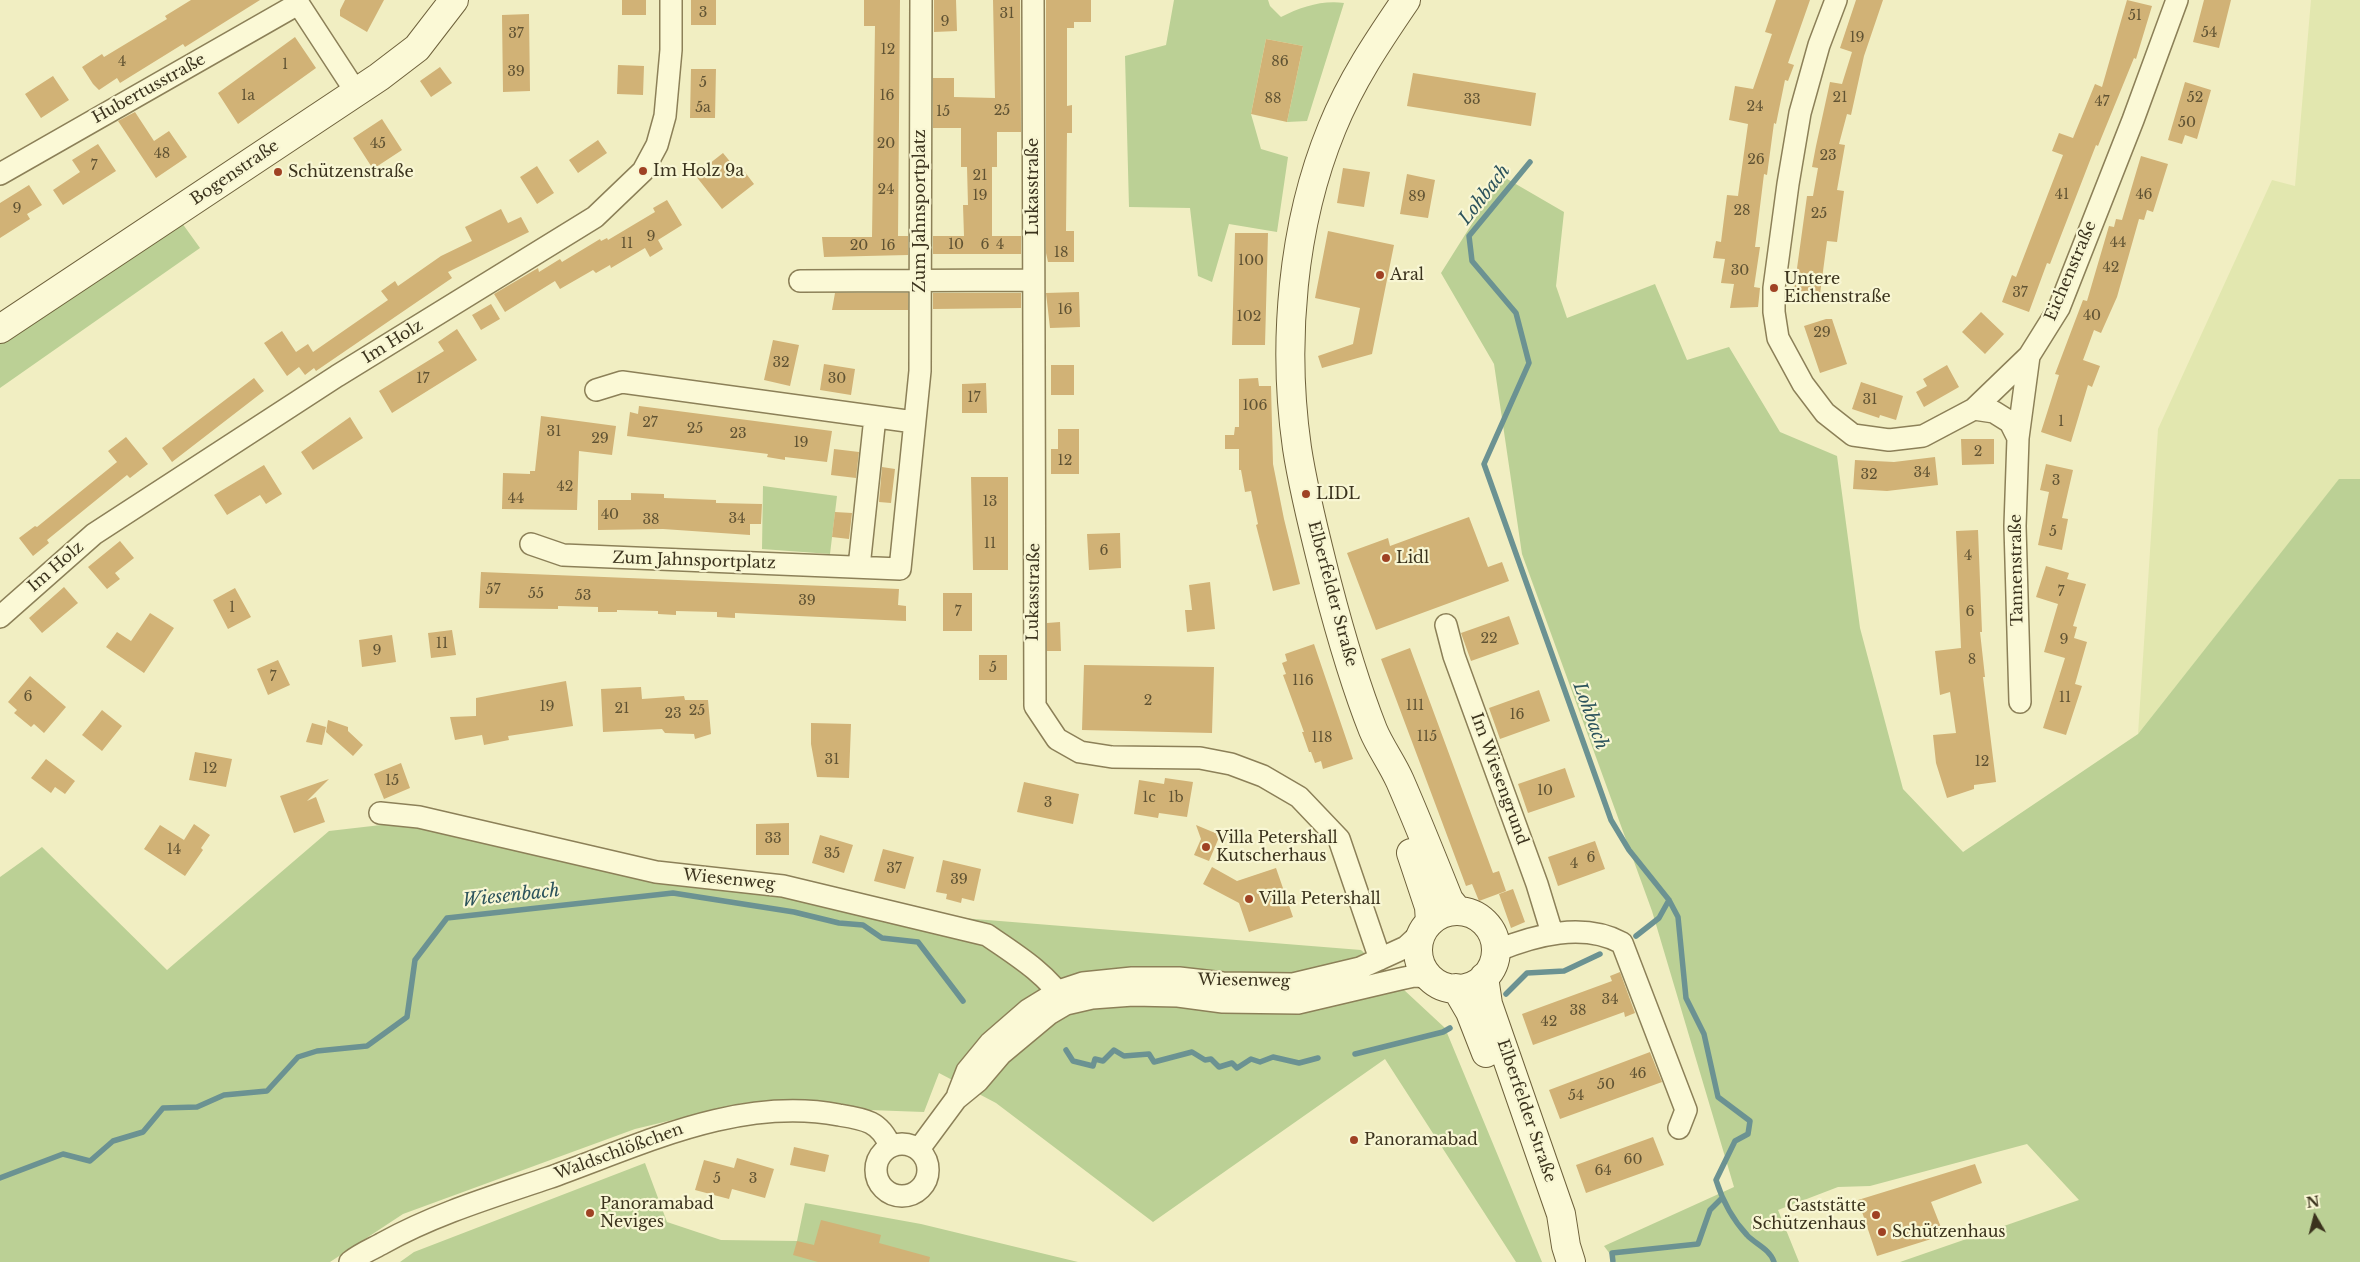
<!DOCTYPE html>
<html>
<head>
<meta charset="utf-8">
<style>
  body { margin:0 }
  #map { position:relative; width:2360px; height:1262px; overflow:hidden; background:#f1eec2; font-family:"Libre Baskerville",serif }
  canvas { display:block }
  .north { position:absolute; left:2290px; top:1192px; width:50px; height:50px; -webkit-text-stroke:4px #f8f6d3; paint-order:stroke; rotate:352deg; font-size:14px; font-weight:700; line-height:20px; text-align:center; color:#3b331d }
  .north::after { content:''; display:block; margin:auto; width:18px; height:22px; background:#3b331d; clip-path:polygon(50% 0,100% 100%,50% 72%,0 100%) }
</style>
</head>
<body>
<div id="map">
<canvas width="2360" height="1262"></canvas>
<div class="north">N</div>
</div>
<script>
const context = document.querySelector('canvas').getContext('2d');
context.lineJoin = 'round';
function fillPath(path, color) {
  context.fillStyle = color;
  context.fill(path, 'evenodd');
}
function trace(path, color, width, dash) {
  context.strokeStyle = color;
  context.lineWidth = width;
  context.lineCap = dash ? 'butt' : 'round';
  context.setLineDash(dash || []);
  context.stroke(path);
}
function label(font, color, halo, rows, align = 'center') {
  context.font = font + ' "Libre Baskerville",serif';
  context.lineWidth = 4.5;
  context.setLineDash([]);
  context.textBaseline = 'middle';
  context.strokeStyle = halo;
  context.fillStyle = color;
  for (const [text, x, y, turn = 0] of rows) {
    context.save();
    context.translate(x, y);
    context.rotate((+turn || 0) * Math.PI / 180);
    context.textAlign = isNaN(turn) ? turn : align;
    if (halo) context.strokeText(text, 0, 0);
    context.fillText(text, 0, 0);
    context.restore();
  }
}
const farmland = new Path2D(`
  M2311,0H2360V479L2339,480L2138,734L2158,429L2272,180L2295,186Z`);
const green = new Path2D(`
  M1174,0H1268L1270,6L1281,17C1301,7 1322,0 1344,3L1307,121L1287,122L1303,46L1266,39L1251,114L1261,149L1288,157L1277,232L1229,224L1212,282L1198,276L1190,208L1129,207L1125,56L1166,45Z
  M1502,176L1564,212L1556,286L1567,318L1655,284L1687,360L1729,347L1780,432L1837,456L1860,628L1903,789L1963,852L2138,734L2339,479H2360V1262H1900L2079,1200L2027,1144L1870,1186L1838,1187L1778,1210L1799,1262H1616L1604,1246L1734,1187L1652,911L1522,554L1494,364L1441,273Z
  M169,205L200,248L0,388V314Z
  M763,486L837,496L830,554L762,549Z
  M407,822L900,913L1361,950L1445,1028L1542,1262H1516L1385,1059L1153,1222L996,1103L939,1073L924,1112L869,1110L784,1101L743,1103L635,1129L403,1214L330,1262H0V877L42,847L167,970L329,831Z
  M645,1163L667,1222L721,1240L797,1241L805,1203L921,1224L1078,1262H400L414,1252Z`);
const stream = new Path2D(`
  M1530,162L1469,236L1472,261L1516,313L1529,363L1484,464L1611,820L1629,850L1669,900L1678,917L1686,998L1704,1034L1718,1097L1750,1121L1748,1134L1735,1141L1716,1180C1722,1199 1733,1220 1747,1235C1755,1244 1770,1249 1774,1262
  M1636,936L1659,918L1669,900
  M1506,994L1527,973L1564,971L1600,954
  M1066,1050L1073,1061L1093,1066L1095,1059L1103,1061L1114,1050L1124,1056L1149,1054L1154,1062L1192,1052L1205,1060L1211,1059L1219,1067L1232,1063L1237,1068L1251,1059L1260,1062L1273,1057L1299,1063L1318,1058
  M1355,1054L1443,1032L1450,1028
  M0,1178L63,1154L90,1161L113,1141L143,1132L163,1108L197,1107L224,1095L267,1091L298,1057L317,1051L367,1046L407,1017L415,960L447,918L673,893L794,912L839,923L863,925L882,938L918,942L963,1001
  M1613,1262L1612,1253L1698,1244L1710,1210L1722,1198`);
const building = new Path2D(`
  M191,0H260L185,47L183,44L120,83L117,78L99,90L93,84L82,67L102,54L104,57L167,19L165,16Z
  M345,0H384L367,32L340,16V10Z
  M622,0H646V15H622Z
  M691,0H716V25H691Z
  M864,0H900L898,236H908V255L824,257L822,237H872L875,26H864Z
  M934,0H956L957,31L934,32Z
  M993,0H1020L1021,132H997V167H992V236H1021V254H933V236H964L963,205H968L967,167H961V128H933V78H954V97L995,98Z
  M1046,0H1091V22H1074V28H1067V106L1072,105V133H1067L1066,231H1074V262H1048L1046,253Z
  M1776,0H1810L1788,63L1794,65L1788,81L1785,80L1776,124L1774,123L1767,175L1764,174L1755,247H1760L1754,287L1760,288L1758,307L1730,308L1734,284L1721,283L1725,259L1713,258L1716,241L1721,242L1727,195L1738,196L1748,124L1729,120L1735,86L1753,89L1772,34L1765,32Z
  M1856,0H1883L1864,56L1851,115L1847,114L1839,144L1845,145L1837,190L1844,191L1837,242L1827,241L1820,294L1794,290L1807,196H1813L1818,168L1812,167L1816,146L1830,82L1842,84L1852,52L1840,48Z
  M2127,0L2152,6L2136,59L2134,58L2098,146L2096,145L2050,264L2047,263L2029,312L2002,302L2012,275L2016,277L2063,155L2052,151L2059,133L2073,138L2095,84L2102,87Z
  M2204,0H2231L2219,48L2193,42Z
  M529,14L530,91L503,92L502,15Z
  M295,37L316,68L238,124L218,93Z
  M1266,39L1303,46L1287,122L1251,114Z
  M618,65L644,66L643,95L617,94Z
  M440,67L452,83L431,97L420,81Z
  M691,69H716L715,118H690Z
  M1413,73L1536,93L1531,126L1407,106Z
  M53,76L69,100L41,118L25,94Z
  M2185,82L2211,90L2197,139L2185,135L2182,144L2168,140Z
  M135,112L154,141L169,131L187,157L156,178L118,121Z
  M382,119L402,150L373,169L353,138Z
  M598,140L607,153L578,173L569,160Z
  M98,144L116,171L63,205L53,190L80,172L72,160Z
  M723,153L737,170L741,167L754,184L722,209L695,175Z
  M2141,156L2168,164L2153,212L2147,210L2144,220L2139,219L2117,297L2101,333L2094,330L2083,360L2100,366L2092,387L2088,385L2071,442L2041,432L2059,375L2055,374L2083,300L2087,301L2109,226L2114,227L2116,219L2122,220Z
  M537,166L554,193L537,204L520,177Z
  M1343,168L1370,172L1364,207L1337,203Z
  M1407,174L1435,180L1428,218L1400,214Z
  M29,185L42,205L27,214L30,219L0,238V203Z
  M667,200L682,225L658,240L663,249L650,257L645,248L611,268L610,265L596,273L593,270L560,289L555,281L505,312L494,294L538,268L539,272L560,259L562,262L600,239L601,241L607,238L608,240L655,212L653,208Z
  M501,209L508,223L521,217L529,232L448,272L452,278L316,371L314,368L305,375L299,367L287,376L264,343L282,331L296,352L308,344L313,352L388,300L381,291L395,281L398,286L441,256L472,241L465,227Z
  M1328,231L1394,245L1372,354L1322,368L1318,356L1353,344L1360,308L1315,298Z
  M1235,233H1268L1265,345H1232Z
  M1079,292L1080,327L1050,328L1046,293Z
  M835,293H908V310H832Z
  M933,293H1021V308L933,309Z
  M491,304L500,319L481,330L472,315Z
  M1981,312L2004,334L1985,354L1962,332Z
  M1826,319H1832L1847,364L1820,373L1804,326Z
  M457,329L477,360L392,413L379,391L444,351L438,342Z
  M773,340L799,345L790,386L764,380Z
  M824,364L855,369L851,395L820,390Z
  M1051,365H1074V395H1051Z
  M1947,365L1959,387L1924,407L1916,392L1927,386L1923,379Z
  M254,378L264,391L172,462L162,448Z
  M1258,378L1259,386H1271L1273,464L1284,519L1300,584L1273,591L1256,525L1258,524L1251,491L1245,492L1241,470H1239V449H1225V435H1234L1235,427H1239V379Z
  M1861,382L1903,396L1896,420L1880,415L1879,418L1852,409Z
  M986,383L987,413H962V384Z
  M639,406L832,431L827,462L785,457V460L767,457L768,454L627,436L630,412L638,414Z
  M541,416L616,426L612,455L579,451L577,510L502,509L503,473L530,474V471H535Z
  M350,417L363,438L313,470L301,452Z
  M1058,429H1079V474H1051V449H1058Z
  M126,437L148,464L130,478L127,475L47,540L49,543L33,556L19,538L35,526L37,527L117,462L108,451Z
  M1961,439H1994V464L1962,465Z
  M834,449L859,452L856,478L831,475Z
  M1935,457L1938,485L1887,491L1853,489L1855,460L1894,462Z
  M2046,464L2073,470L2062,518L2068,519L2062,550L2038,545L2049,492L2040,490Z
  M264,465L282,494L266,504L260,495L227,515L214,495Z
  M882,467L895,469L891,503L879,502Z
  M971,477H1008V570H973Z
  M631,493L664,494V498L716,500V503L762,504L761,524H750V535L663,529L598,530V500H631Z
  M835,512L852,513L849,539L832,537Z
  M1469,517L1488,567L1502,562L1509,581L1376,630L1347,553L1388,538L1390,546Z
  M1978,530L1982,632H1980L1985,677H1983L1996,782L1974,785V789L1947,798L1936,763L1933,735L1956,733L1950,692L1940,695L1935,651L1961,648L1956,531Z
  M1120,533L1121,568L1089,570L1087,534Z
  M120,541L134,558L115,573L120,579L107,589L88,567Z
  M2046,566L2069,573L2067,579L2086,584L2073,626L2077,627L2074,638L2087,642L2075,684L2082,686L2066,735L2043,728L2065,658L2044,652L2058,604L2036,597Z
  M481,572L899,589L898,605L906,606V621L735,613V618L717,617V612L676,611V615L658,614V611L617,610V612H598V607L558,606V609L479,608Z
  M1210,582L1215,629L1187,632L1185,610H1192L1189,585Z
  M64,587L78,603L42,633L29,618Z
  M235,588L251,617L228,629L213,600Z
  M943,593H972V631H943Z
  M150,613L174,628L144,673L106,647L117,632L131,641Z
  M1509,616L1519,644L1471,661L1461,633Z
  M1060,622L1061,651H1047V623Z
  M452,630L456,655L431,658L428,633Z
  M392,635L396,662L362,667L359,640Z
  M1314,644L1353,759L1323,769L1321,761L1315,763L1311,752H1309L1302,732H1304L1283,675L1286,674L1282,663L1287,661L1285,654Z
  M1410,648L1493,873L1499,871L1506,891L1479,901L1472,884L1466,886L1381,659Z
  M979,655H1007V680H979Z
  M278,660L290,685L268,695L257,669Z
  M1084,665L1214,667L1212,733L1082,730Z
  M30,676L66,707L44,733L34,724L31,727L14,713L17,710L8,702Z
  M566,681L573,726L508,736L509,740L484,745L482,735L455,740L450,717L476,716V698Z
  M641,687L642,699L684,696L685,700H708L711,734L695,739L694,734L665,733L662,729L603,732L601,689Z
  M1539,690L1550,721L1500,739L1489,708Z
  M102,710L122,726L102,751L82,735Z
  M328,720L348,727V731L363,745L353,756L326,732Z
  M312,723L326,727L322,745L306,742Z
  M811,723L851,724L849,778L817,777L811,744Z
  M195,752L232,759L226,787L189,780Z
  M46,759L75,781L65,794L55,787L51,793L31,778Z
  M401,763L410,788L384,799L374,774Z
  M1565,768L1575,797L1528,813L1518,784Z
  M1165,778L1193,782L1187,817L1159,813L1158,818L1134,814L1139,780L1164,784Z
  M329,779L307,801L316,797L325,822L294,833L280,796Z
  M1024,782L1079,794L1073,824L1017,812Z
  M789,823V855H756V824Z
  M194,824L210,835L201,848L203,850L185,876L144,849L160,825L184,840Z
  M1196,825L1220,835L1209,861L1194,855L1201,839Z
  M820,835L853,845L844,873L812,863Z
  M1595,841L1605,869L1558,886L1548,857Z
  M883,849L914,857L905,889L874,881Z
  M943,860L981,869L974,901L962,898L961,903L946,899L947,894L936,892Z
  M1212,867L1237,881L1276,868L1293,917L1249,932L1239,903L1203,884Z
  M1513,889L1525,922L1511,928L1499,894Z
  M1620,972L1635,1013L1625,1017L1624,1012L1533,1045L1522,1014L1612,981L1610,976Z
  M1650,1052L1662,1082L1560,1119L1549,1090Z
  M1653,1137L1664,1165L1586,1193L1576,1165Z
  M794,1147L829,1155L825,1172L790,1165Z
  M737,1158L774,1169L765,1198L732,1189L729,1199L695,1190L704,1160L734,1168Z
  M1975,1164L1982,1183L1931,1202L1944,1235L1877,1256L1858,1200Z
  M821,1220L881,1235L879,1243L930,1257L929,1262H818L793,1255L797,1241L814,1245Z`);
const street = new Path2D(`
  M296,0L356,92
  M1033,0L1035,706L1057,739L1080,752L1112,757L1200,758L1231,764L1263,776L1299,797L1339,839L1380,959
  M1836,0L1819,45L1800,113L1788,184L1774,288V312L1778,338L1803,384L1825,413L1853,435L1889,440L1923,436L1974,409L2029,356L2059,308L2133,120L2177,0
  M0,174L298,4
  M800,281L1033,280
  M596,390L622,382L914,422
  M1974,409L1994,412L2010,422L2018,438L2015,526L2020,702
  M2018,438L2029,356
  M531,544L563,555L900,569L920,371L921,0
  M859,567L875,417
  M0,617L94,534L337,376L595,217L643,171L657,145L665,116L671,50V0
  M1446,625L1454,656L1537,884L1552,933
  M380,813L419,817L656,872L783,886L987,935C1015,954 1049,975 1066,1004
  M1496,951C1535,935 1583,922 1622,943L1686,1110L1679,1128
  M958,1094L967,1071L990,1043L1028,1010L1059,991L1083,983L1132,978H1179L1223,983L1293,984L1360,968L1406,947L1420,934
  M876 1170a26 26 0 1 1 52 0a26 26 0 1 1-52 0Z
  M919,1149L956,1099L978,1081L1001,1054L1049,1014L1066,1004L1092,998L1133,995L1178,996L1223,1002L1298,1003L1400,979L1414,976L1429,977
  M350,1262C360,1254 372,1249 383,1243C435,1214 492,1197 548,1178C641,1145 738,1096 839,1115C864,1119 880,1121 890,1146`);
const secondary = new Path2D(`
  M1406,0C1378,41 1351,81 1332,128C1292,225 1282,344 1297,448C1304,494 1316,539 1327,583C1340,633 1354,682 1373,730C1380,747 1392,763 1400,781C1417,820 1433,860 1449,900L1458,911
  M0,329L379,77L417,48L454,0
  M1411,853L1429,907L1430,922
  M1418 950a39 39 0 1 1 78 0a39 39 0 1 1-78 0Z
  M1484,977L1488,1004L1561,1214L1566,1246L1571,1262
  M1456,988L1470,1012L1486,1053`);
const markers = [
  [643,171,5,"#9f4224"],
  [278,172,5,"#9f4224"],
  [1380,275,5,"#9f4224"],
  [1774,288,5,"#9f4224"],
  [1306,494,5,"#9f4224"],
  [1386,558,5,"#9f4224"],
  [1206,847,5,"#9f4224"],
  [1249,899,5,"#9f4224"],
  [1354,1140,5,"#9f4224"],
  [590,1213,5,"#9f4224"],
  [1876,1215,5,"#9f4224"],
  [1882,1232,5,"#9f4224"]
];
const numberNames = [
  ["3",703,13],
  ["31",1007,14],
  ["51",2135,16],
  ["9",945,22],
  ["54",2209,33],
  ["37",516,34],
  ["19",1857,38],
  ["12",888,50],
  ["4",122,62],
  ["86",1280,62],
  ["1",285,65],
  ["39",516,72],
  ["5",703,83],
  ["1a",248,96],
  ["16",887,96],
  ["21",1840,98],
  ["52",2195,98],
  ["88",1273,99],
  ["33",1472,100],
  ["47",2102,102],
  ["24",1755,107],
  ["5a",703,108],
  ["25",1002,111],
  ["15",943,112],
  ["50",2187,123],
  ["45",378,144],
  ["20",886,144],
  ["48",162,154],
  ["23",1828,156],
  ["26",1756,160],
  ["7",94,166],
  ["21",980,176],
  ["24",886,190],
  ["41",2062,195],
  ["46",2144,195],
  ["19",980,196],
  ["89",1417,197],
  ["9",17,209],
  ["28",1742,211],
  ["25",1819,214],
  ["9",651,237],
  ["44",2118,243],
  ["11",627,244],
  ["10",956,245],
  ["6",985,245],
  ["4",1000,245],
  ["20",859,246],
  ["16",888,246],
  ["18",1061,253],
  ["100",1251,261],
  ["42",2111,268],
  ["30",1740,271],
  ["37",2020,293],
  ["16",1065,310],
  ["40",2092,316],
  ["102",1249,317],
  ["29",1822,333],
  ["32",781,363],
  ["17",423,379],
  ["30",837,379],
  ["17",974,398],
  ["31",1870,400],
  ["106",1255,406],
  ["1",2061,422],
  ["27",650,423],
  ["25",695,429],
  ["31",554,432],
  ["23",738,434],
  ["29",600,439],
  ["19",801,443],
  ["2",1978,452],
  ["12",1065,461],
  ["34",1922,473],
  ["32",1869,475],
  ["3",2056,481],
  ["42",565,487],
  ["44",516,499],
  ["13",990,502],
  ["40",610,515],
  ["34",737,519],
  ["38",651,520],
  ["5",2053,532],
  ["11",990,544],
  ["6",1104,551],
  ["4",1968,556],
  ["57",493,590],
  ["7",2061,592],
  ["55",536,594],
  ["53",583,596],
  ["39",807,601],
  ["1",232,608],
  ["7",958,612],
  ["6",1970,612],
  ["22",1489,639],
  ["9",2064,640],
  ["11",442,644],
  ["9",377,651],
  ["8",1972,660],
  ["5",993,668],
  ["7",273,677],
  ["116",1303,681],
  ["6",28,697],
  ["11",2065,698],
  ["2",1148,701],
  ["111",1415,706],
  ["19",547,707],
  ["21",622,709],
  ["25",697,711],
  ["23",673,714],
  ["16",1517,715],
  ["115",1427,737],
  ["118",1322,738],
  ["31",832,760],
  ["12",1982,762],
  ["12",210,769],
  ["15",392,781],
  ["10",1545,791],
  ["1c",1149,798],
  ["1b",1176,798],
  ["3",1048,803],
  ["33",773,839],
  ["14",174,850],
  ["35",832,854],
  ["6",1591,858],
  ["4",1574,864],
  ["37",894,869],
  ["39",959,880],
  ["34",1610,1000],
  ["38",1578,1011],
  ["42",1549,1022],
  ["46",1638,1074],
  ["50",1606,1085],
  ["54",1576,1096],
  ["60",1633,1160],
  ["64",1603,1171],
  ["5",717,1179],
  ["3",753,1179]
];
const streetNames = [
  ["Hubertusstraße",149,89,-29],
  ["Bogenstraße",235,173,-34],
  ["Lukasstraße",1033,187,-90],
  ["Zum Jahnsportplatz",920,211,-90],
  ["Eichenstraße",2071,271,-67],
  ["Im Holz",393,342,-32],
  ["Zum Jahnsportplatz",694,561,2],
  ["Im Holz",56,567,-41],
  ["Tannenstraße",2017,570,-91],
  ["Lukasstraße",1034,592,-89],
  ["Elberfelder Straße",1332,594,75],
  ["Im Wiesengrund",1499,779,70],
  ["Wiesenweg",729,880,6],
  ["Wiesenweg",1244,981,1],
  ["Elberfelder Straße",1526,1111,71],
  ["Waldschlößchen",619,1152,-20]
];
const poiNames = [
  ["Im Holz 9a",653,171],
  ["Schützenstraße",288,172],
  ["Aral",1390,275],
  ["Untere",1784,279],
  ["Eichenstraße",1784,297],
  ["LIDL",1316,494],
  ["Lidl",1396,558],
  ["Villa Petershall",1216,838],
  ["Kutscherhaus",1216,856],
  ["Villa Petershall",1259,899],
  ["Panoramabad",1364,1140],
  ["Panoramabad",600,1204],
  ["Neviges",600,1222],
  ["Gaststätte",1866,1206,"right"],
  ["Schützenhaus",1866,1224,"right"],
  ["Schützenhaus",1892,1232]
];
const waterNames = [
  ["Lohbach",1485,195,-52],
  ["Lohbach",1590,716,70],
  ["Wiesenbach",511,896,-6]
];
fillPath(farmland, '#e2e7af');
fillPath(green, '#bbd095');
trace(stream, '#6b9292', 5.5);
fillPath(building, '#d1b276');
trace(street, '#8c8058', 24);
trace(secondary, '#6e613b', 30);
trace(street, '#fbf9d6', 21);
trace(secondary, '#fbf9d6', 28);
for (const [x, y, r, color] of markers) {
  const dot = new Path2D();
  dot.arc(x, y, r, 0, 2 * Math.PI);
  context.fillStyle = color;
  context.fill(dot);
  trace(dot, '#f8f6d3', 2);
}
label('14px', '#605333', null, numberNames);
label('16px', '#3b331d', '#f8f6d3', streetNames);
label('16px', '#3b331d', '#f8f6d3', poiNames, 'left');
label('italic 18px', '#2c535c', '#f8f6d3', waterNames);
</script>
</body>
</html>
